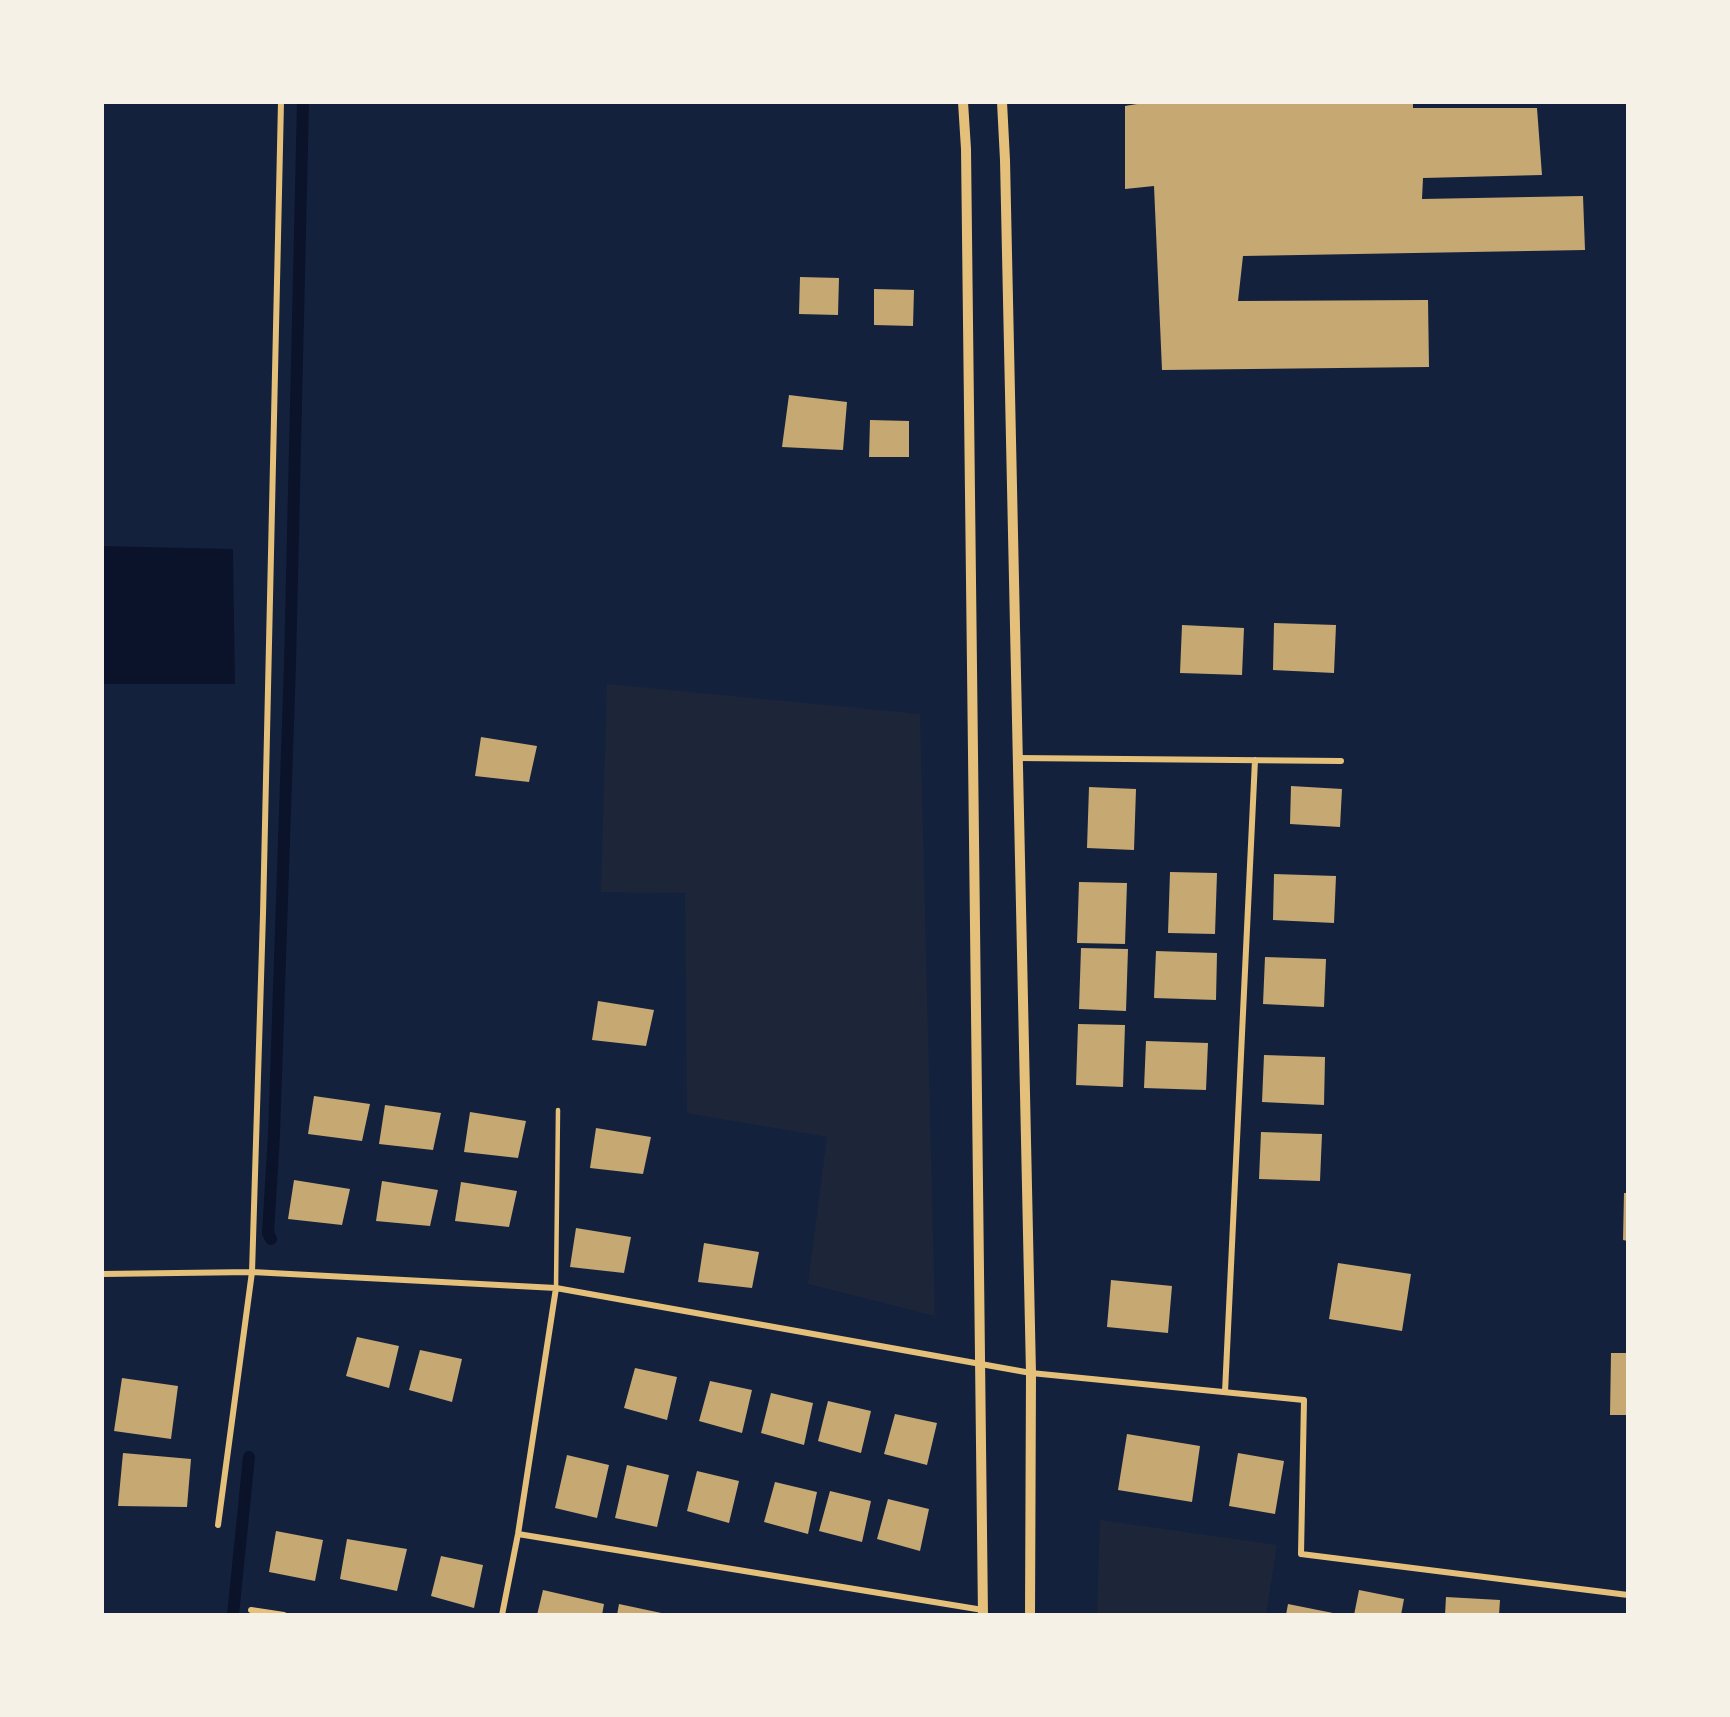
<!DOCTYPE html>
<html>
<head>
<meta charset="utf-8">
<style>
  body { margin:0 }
  #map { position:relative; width:1730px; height:1717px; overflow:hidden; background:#14213d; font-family:Rubik,sans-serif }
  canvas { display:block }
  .frame { position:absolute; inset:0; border:104px solid #f6f1e7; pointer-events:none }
</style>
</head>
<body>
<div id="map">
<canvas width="1730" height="1717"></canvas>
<div class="frame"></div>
</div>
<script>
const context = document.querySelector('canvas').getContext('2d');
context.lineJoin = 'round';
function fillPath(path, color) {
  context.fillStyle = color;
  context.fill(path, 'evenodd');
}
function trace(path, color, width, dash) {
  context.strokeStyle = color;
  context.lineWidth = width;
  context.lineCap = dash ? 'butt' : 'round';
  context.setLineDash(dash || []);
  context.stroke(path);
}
const green = new Path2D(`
  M607,684L920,714L935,1316L808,1284L827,1137L687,1113L685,893L601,892Z
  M1100,1520L1277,1545L1266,1615H1097Z`);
const water = new Path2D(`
  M102,546L233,549L235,684H102Z`);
const stream = new Path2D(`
  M271,1239L268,1233L274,1135L290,664L303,102
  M233,1615L249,1457`);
const building = new Path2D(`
  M1149,102H1413V108H1537L1542,175L1423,178L1422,199L1583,196L1585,250L1243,256L1238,301L1428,300L1429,367L1162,370L1154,186L1125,189V106Z
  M800,277L839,278L838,315L799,314Z
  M874,289L914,290L913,326L874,325Z
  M789,395L847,402L843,450L782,447Z
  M870,420L909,421V457H869Z
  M1274,623L1336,625L1334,673L1273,670Z
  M1182,625L1244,628L1242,675L1180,673Z
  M481,737L537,746L529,782L475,776Z
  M1291,786L1342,789L1340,827L1290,824Z
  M1089,787L1136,789L1134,850L1087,848Z
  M1170,872L1217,873L1215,934L1168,933Z
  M1274,874L1336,876L1334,923L1273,920Z
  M1079,882L1127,883L1125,944L1077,943Z
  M1081,948L1128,949L1126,1011L1079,1009Z
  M1156,951L1217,953L1216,1000L1154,998Z
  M1265,957L1326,959L1324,1007L1263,1004Z
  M598,1001L654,1010L646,1046L592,1040Z
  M1078,1024L1125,1025L1123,1087L1076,1085Z
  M1146,1041L1208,1043L1206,1090L1144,1088Z
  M1264,1055L1325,1057L1324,1105L1262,1102Z
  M314,1096L370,1104L362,1141L308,1134Z
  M385,1105L441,1113L433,1150L379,1144Z
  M470,1112L526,1121L518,1158L464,1152Z
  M596,1128L651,1137L643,1174L590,1168Z
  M1261,1132L1322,1134L1320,1181L1259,1179Z
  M294,1180L350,1189L342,1225L288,1219Z
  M382,1181L438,1190L430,1226L376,1221Z
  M461,1182L517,1191L509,1227L455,1221Z
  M1624,1193H1628V1241L1623,1240Z
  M576,1228L631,1237L624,1273L570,1267Z
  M704,1243L759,1252L752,1288L698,1282Z
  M1338,1263L1411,1274L1402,1331L1329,1319Z
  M1111,1280L1172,1286L1168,1333L1107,1327Z
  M357,1337L399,1346L389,1388L346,1376Z
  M420,1350L462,1359L452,1402L409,1390Z
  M1611,1353H1628V1415H1610Z
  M635,1368L677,1377L667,1420L624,1408Z
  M122,1378L178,1386L171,1439L114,1431Z
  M710,1381L752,1390L742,1433L699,1421Z
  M771,1393L813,1403L804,1445L761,1433Z
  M828,1401L871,1411L861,1453L818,1441Z
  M895,1414L937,1423L927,1465L884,1454Z
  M1127,1434L1200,1446L1192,1502L1118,1490Z
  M123,1453L191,1459L187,1507L118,1506Z
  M1238,1453L1284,1461L1275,1514L1229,1506Z
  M567,1455L609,1465L597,1518L555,1508Z
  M627,1465L669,1475L657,1527L615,1518Z
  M697,1471L739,1481L729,1523L687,1511Z
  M775,1482L817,1492L808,1534L764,1522Z
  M830,1491L871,1501L862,1542L819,1531Z
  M888,1499L929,1509L920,1551L877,1539Z
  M276,1531L323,1540L315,1581L269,1572Z
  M347,1539L407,1549L397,1591L340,1579Z
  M441,1556L483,1565L474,1608L431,1596Z
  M543,1590L604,1604L602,1615H537Z
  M1359,1590L1404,1599L1401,1615H1354Z
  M1446,1597L1500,1600L1499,1615H1445Z
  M619,1604L666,1614L665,1615H617Z
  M1288,1604L1333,1613V1615H1286Z`);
const service = new Path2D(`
  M556,1288L558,1110`);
const minor = new Path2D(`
  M1018,758L1341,761
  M102,1274L252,1272L556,1288L1031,1373L1304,1400L1301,1554L1628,1595
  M1225,1392L1255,760
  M218,1525L252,1272L263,914L281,102
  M518,1534L983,1610
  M251,1610L284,1615
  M502,1615L518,1534L556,1288`);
const tertiary = new Path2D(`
  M963,102L966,149L983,1615
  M1002,102L1005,160L1031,1373L1030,1615`);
fillPath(green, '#1d2539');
fillPath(water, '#0b132b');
trace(stream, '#0b132b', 12);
fillPath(building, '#c6a872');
trace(service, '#e5c07b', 4.5);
trace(minor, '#e5c07b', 6);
trace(tertiary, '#e5c07b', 10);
</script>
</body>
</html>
